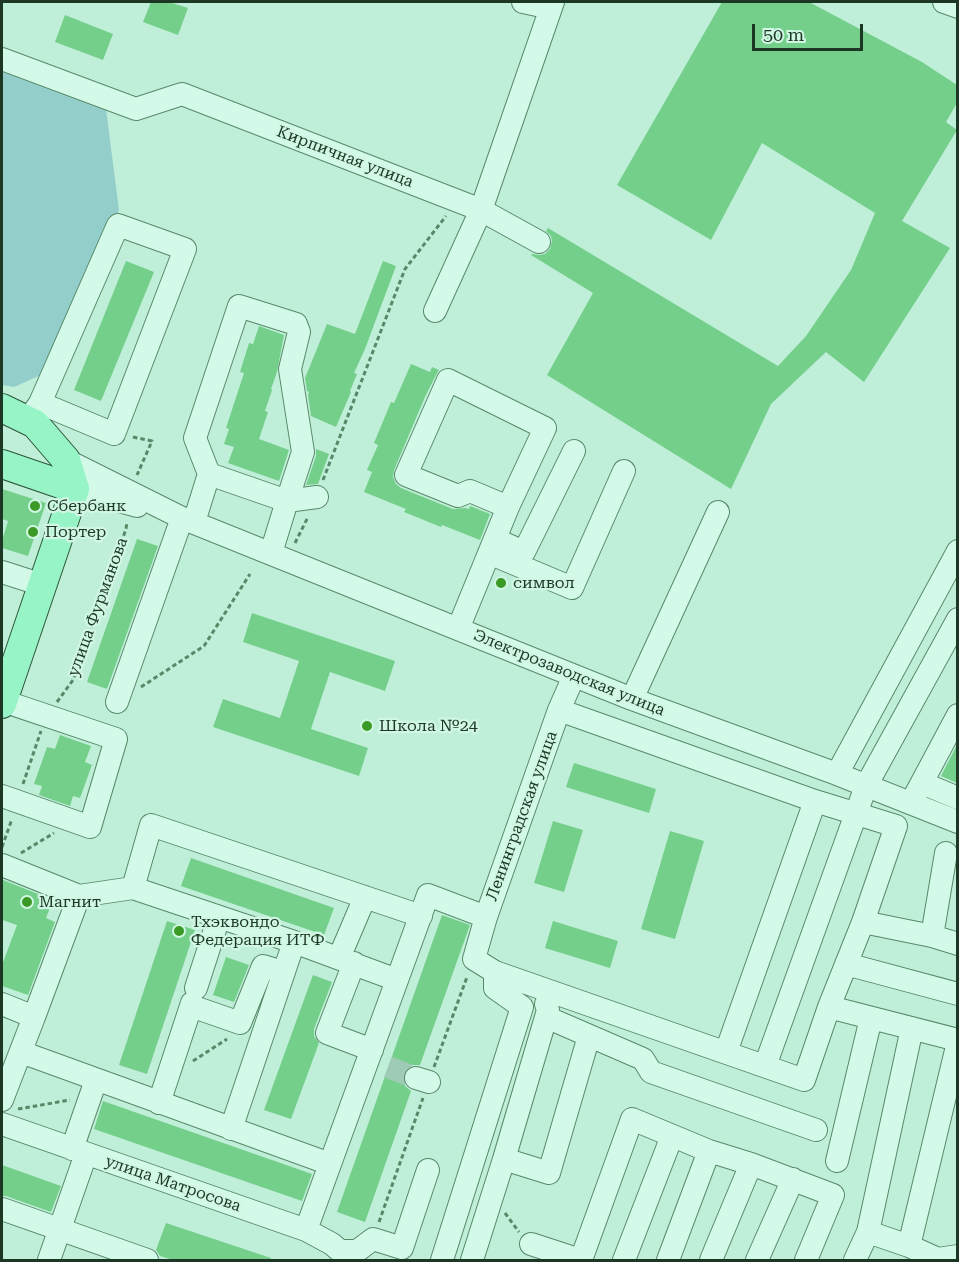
<!DOCTYPE html>
<html>
<head>
<meta charset="utf-8">
<style>
  body { margin:0 }
  #map { position:relative; width:959px; height:1262px; overflow:hidden; background:#c0efd9; font-family:"Roboto Serif",serif }
  canvas { display:block }
  .frame { position:absolute; inset:0; border:3px solid #1c3825; pointer-events:none }
  .scale { position:absolute; left:752px; top:24px; width:111px; height:27px; box-sizing:border-box; border:3px solid #1c3825; border-top:0; padding-left:8px; font-size:18px; line-height:21px; white-space:nowrap; color:#1c3825; -webkit-text-stroke:4px #d0f7e4; paint-order:stroke }
</style>
</head>
<body>
<div id="map">
<canvas width="959" height="1262"></canvas>
<div class="frame"></div>
<div class="scale">50 m</div>
</div>
<script>
const context = document.querySelector('canvas').getContext('2d');
context.lineJoin = 'round';
function fillPath(path, color) {
  context.fillStyle = color;
  context.fill(path, 'evenodd');
}
function trace(path, color, width, dash) {
  context.strokeStyle = color;
  context.lineWidth = width;
  context.lineCap = dash ? 'butt' : 'round';
  context.setLineDash(dash || []);
  context.stroke(path);
}
function label(font, color, halo, rows, align = 'center') {
  context.font = font + ' "Roboto Serif",serif';
  context.lineWidth = 4.5;
  context.setLineDash([]);
  context.textBaseline = 'middle';
  context.strokeStyle = halo;
  context.fillStyle = color;
  for (const [text, x, y, turn = 0] of rows) {
    context.save();
    context.translate(x, y);
    context.rotate((+turn || 0) * Math.PI / 180);
    context.textAlign = isNaN(turn) ? turn : align;
    if (halo) context.strokeText(text, 0, 0);
    context.fillText(text, 0, 0);
    context.restore();
  }
}
const green = new Path2D(`
  M2,70L106,109L119,210L50,371L14,387L2,385Z`);
const building = new Path2D(`
  M151,2H169L188,8L178,35L143,22Z
  M722,2H809L922,62L957,85V103L946,122L957,130L902,221L950,248L864,382L826,352L771,404L731,489L547,375L593,293L531,255L532,254L539,255L545,254L550,249L552,241L551,236L546,231L548,228L778,366L806,336L851,270L875,213L762,143L711,240L617,185Z
  M65,15L113,34L103,60L55,42Z
  M126,261L154,272L101,401L74,390Z
  M383,261L396,266L365,349L354,373L357,374L350,391L351,392L336,427L311,416L308,395L309,392L307,391L305,378L327,324L355,334Z
  M259,326L284,335L277,372L271,389L272,390L265,411L268,412L259,439L289,450L279,481L228,463L234,447L224,444L229,429L226,428L244,373L240,372L249,343L253,344Z
  M411,364L430,372L432,367L439,370L436,375L425,397L394,470L393,477L396,484L401,488L453,509L465,508L469,509L470,506L490,514L480,540L442,525L441,527L404,512L406,509L364,492L372,472L367,470L378,445L374,443L391,402L394,403Z
  M316,449L329,454L318,484L306,485L316,456Z
  M2,489L46,503L28,556L2,548V541L8,521L2,519Z
  M137,539L158,546L107,689L87,682Z
  M252,613L395,661L385,691L330,672L311,729L368,748L359,776L213,727L223,699L280,718L299,661L243,642Z
  M60,735L91,746L85,762L92,765L80,798L73,796L70,806L39,795L42,786L34,784L47,747L55,749Z
  M957,745V783L941,776Z
  M574,763L656,789L649,813L566,787Z
  M553,821L583,830L564,892L534,883Z
  M670,831L704,841L675,939L641,929Z
  M191,858L334,908L324,935L181,886Z
  M3,880L53,900L46,918L55,922L28,995L2,986V965L17,925L2,920V883Z
  M442,915L470,925L420,1065H412L407,1068L403,1073V1082L406,1087L411,1091L365,1222L337,1212Z
  M167,921L195,930L147,1074L119,1065Z
  M553,921L618,941L610,968L545,948Z
  M226,957L249,965L234,1002L213,995Z
  M313,975L332,982L314,1029V1036L319,1043L291,1119L264,1110Z
  M103,1101L312,1174L302,1201L94,1129Z
  M2,1165L61,1186L51,1212L6,1196H2Z
  M166,1223L271,1258V1260H173L160,1256L156,1250Z`);
const minorTunnel = new Path2D(`
  M388,1067L416,1078`);
const path = new Path2D(`
  M133,437L152,441L137,475
  M323,480L405,269L446,216
  M295,543L308,517
  M141,687L204,646L250,574
  M57,702L73,680L126,529L127,522
  M23,784L41,731
  M2,847L12,819
  M21,853L54,833
  M193,1061L227,1039
  M434,1067L467,977
  M18,1109L70,1100
  M505,1213L519,1232
  M379,1222L423,1098`);
const minor = new Path2D(`
  M523,2L551,8
  M944,2L958,7
  M2,59L136,109L182,94L481,210L553,2
  M435,311L481,210L539,242
  M35,424L33,413L40,403L114,434L185,249L118,225L40,403
  M66,460L182,518L632,699L837,774L958,822
  M209,474L195,438L239,306L296,324L299,332L290,369L303,452L287,501L317,497
  M75,489L137,506
  M194,522L209,474L287,501L271,553
  M499,541L524,552L574,451
  M489,553L572,588L624,471
  M2,572L30,581
  M458,629L508,507L545,428L448,380L406,475L458,496L470,491L508,507
  M632,699L718,512
  M117,702L182,518
  M559,710L815,801L896,826L863,922L829,1007L804,1080L495,972L474,959L486,917L559,710L574,676
  M837,774L958,551
  M922,783L958,798
  M2,796L90,827L116,739L3,701
  M911,803L958,715
  M2,865L79,896L34,1017L2,1004
  M133,888L151,825L421,916
  M79,896L133,888L294,942L397,980
  M863,922L932,936L958,944
  M932,936L946,853
  M339,958L365,897
  M354,963L327,1033L372,1050
  M846,964L958,994
  M196,988L219,917
  M546,1004L548,1010L546,1017L643,1059L651,1072L816,1130
  M191,1006L240,1023L263,966L283,972
  M829,1007L958,1040
  M546,1017L504,1159L549,1173L589,1036
  M21,1052L330,1164
  M726,1052L815,801
  M765,1066L866,786L958,619
  M416,1078L429,1082
  M2,1100L34,1017
  M159,1103L192,1003
  M2,1124L306,1230L332,1244L340,1251
  M231,1129L294,942
  M72,1149L96,1080
  M837,1161L871,1018
  M2,1209L147,1260
  M306,1230L428,895L486,917
  M868,1232L909,1246L938,1259L958,1256
  M531,1244L580,1260
  M909,1246L958,1042
  M340,1251H357L373,1239L402,1248L428,1170
  M49,1260L86,1154
  M442,1260L522,1007L495,988V972
  M472,1260L504,1159
  M581,1260L632,1119L709,1151L751,1164L833,1195L806,1260
  M624,1260L672,1136
  M668,1260L709,1151
  M711,1260L751,1164
  M757,1260L793,1179
  M855,1260L868,1232L912,1028`);
const major = new Path2D(`
  M2,408L35,424L66,460L75,489
  M2,464L75,489
  M2,704L75,489`);
const markers = [
  [35,506,6,"#3b9a25"],
  [33,532,6,"#3b9a25"],
  [501,583,6,"#3b9a25"],
  [367,726,6,"#3b9a25"],
  [27,902,6,"#3b9a25"],
  [179,931,6,"#3b9a25"]
];
const streetNames = [
  ["Кирпичная улица",345,157,21],
  ["улица Фурманова",98,607,-70],
  ["Электрозаводская улица",569,673,22],
  ["Ленинградская улица",522,816,-70],
  ["улица Матросова",173,1184,19]
];
const poiNames = [
  ["Сбербанк",47,506],
  ["Портер",45,532],
  ["символ",513,583],
  ["Школа №24",379,726],
  ["Магнит",39,902],
  ["Тхэквондо",191,922],
  ["Федерация ИТФ",191,940]
];
fillPath(green, '#94ceca');
fillPath(building, '#74cf8a');
trace(minorTunnel, '#9fcab5', 22, [22, 11]);
trace(minor, '#578969', 24);
trace(major, '#2c5638', 30);
trace(path, '#578969', 3, [4.5, 3]);
trace(minor, '#d3fae8', 22);
trace(major, '#96f4c6', 28);
for (const [x, y, r, color] of markers) {
  const dot = new Path2D();
  dot.arc(x, y, r, 0, 2 * Math.PI);
  context.fillStyle = color;
  context.fill(dot);
  trace(dot, '#d0f7e4', 2);
}
label('16px', '#1c3825', '#d0f7e4', streetNames);
label('16px', '#1c3825', '#d0f7e4', poiNames, 'left');
</script>
</body>
</html>
